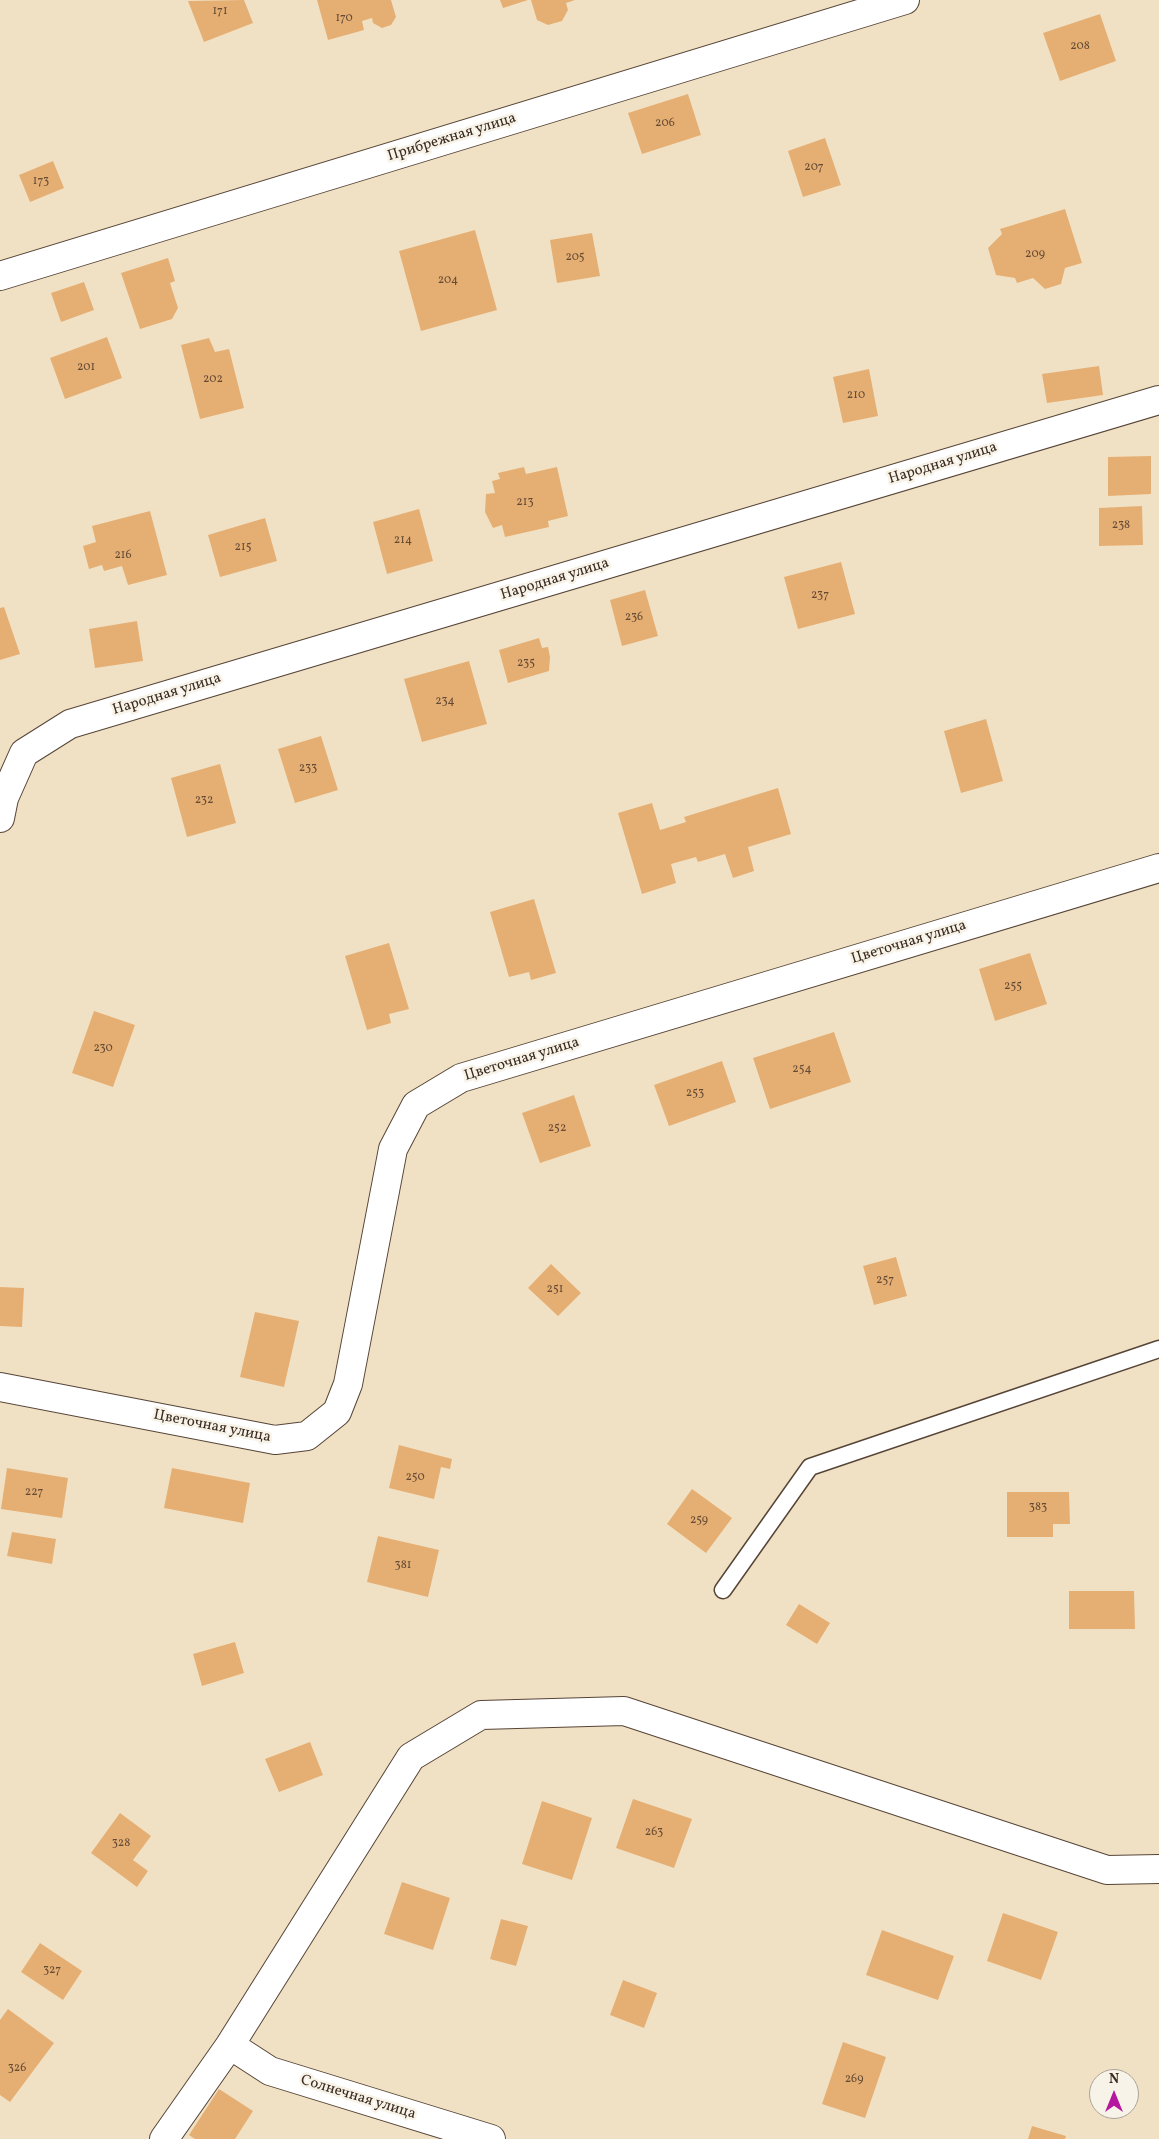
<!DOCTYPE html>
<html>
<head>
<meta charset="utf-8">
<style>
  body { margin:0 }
  #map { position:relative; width:1159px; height:2139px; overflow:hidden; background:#f1e1c4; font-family:Vollkorn,serif }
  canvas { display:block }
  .north { position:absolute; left:1089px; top:2069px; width:50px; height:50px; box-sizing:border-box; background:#f7f3e8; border:1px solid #aca397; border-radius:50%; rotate:0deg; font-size:14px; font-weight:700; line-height:20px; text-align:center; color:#3b2a1e }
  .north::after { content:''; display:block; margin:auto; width:18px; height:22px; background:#b5179e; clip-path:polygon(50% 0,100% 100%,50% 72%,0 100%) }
</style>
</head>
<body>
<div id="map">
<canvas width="1159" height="2139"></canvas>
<div class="north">N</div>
</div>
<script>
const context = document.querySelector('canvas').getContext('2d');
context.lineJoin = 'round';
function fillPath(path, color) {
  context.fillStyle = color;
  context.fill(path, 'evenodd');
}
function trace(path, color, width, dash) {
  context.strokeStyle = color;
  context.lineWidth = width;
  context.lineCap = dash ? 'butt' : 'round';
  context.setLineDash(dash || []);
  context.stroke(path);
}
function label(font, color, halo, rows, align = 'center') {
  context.font = font + ' Vollkorn,serif';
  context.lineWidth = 5;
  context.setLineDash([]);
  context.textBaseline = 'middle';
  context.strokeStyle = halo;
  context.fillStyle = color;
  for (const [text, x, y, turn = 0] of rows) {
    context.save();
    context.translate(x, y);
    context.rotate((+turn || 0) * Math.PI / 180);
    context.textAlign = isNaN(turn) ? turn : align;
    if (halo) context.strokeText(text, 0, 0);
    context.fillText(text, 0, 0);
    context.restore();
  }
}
const building = new Path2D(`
  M244,0L253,23L204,42L188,1Z
  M317,0H391L396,17L391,25L382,28L373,23L372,18L362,21L364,30L328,40Z
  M500,0H528L503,8Z
  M531,0H575L566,3L568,10L562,21L548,25L537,20Z
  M1100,14L1116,61L1060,81L1043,33Z
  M688,94L701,135L642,154L628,113Z
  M825,138L841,185L803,197L788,151Z
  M53,161L64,188L30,202L19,175Z
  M1065,209L1082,263L1065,268L1061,284L1045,289L1033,278L1017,283L1015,278L996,275L988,248L1002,234L1000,229Z
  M475,230L497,310L421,331L399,251Z
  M592,233L600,276L557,283L550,240Z
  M168,258L175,281L170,283L178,308L172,319L140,329L121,273Z
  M84,282L94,310L61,322L51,293Z
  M107,337L122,378L65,399L50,358Z
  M209,338L215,352L229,349L244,408L200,419L181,345Z
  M1099,366L1103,395L1047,403L1042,374Z
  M869,369L878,416L843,423L833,377Z
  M1151,456V494L1108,496V457Z
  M524,467L526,474L557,467L568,516L548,521L549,527L505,537L502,525L493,528L485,512L486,494L495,493L492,481L500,479L498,473Z
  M1142,506L1143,545L1099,546V508Z
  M419,509L433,561L387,574L373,522Z
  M150,511L167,575L128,585L122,566L104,571L102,565L89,569L83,546L96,542L92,526Z
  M265,518L277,561L220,577L208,535Z
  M841,562L855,614L798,629L784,577Z
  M645,590L658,636L622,646L610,600Z
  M4,607L20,654L0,660V608Z
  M137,621L143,661L95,668L89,629Z
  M539,638L542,648L548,647L550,657L549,671L508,683L499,650Z
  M469,661L487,724L422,742L404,679Z
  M986,719L1003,781L961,793L944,731Z
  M321,736L338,790L295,803L278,749Z
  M220,764L236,823L187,837L171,778Z
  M778,788L791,834L748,847L754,871L733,878L725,854L698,862L696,857L671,864L676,883L642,894L618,813L652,803L660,830L686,822L684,817Z
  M534,899L556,973L531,980L529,972L509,977L490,912Z
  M389,943L409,1009L389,1014L391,1023L367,1030L345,956Z
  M1030,953L1047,1004L995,1021L979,969Z
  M94,1011L135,1025L113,1087L72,1073Z
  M834,1032L851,1082L770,1109L753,1058Z
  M722,1061L736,1102L669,1126L654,1085Z
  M574,1095L591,1146L540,1163L522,1113Z
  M896,1257L907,1296L874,1305L863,1266Z
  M551,1264L581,1293L558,1316L528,1288Z
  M0,1287L24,1288L22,1327L0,1326Z
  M255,1312L299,1321L284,1387L240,1377Z
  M399,1445L452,1459L450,1469L441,1467L434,1499L389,1488Z
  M7,1468L68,1478L62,1518L1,1509Z
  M172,1468L250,1483L243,1523L164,1508Z
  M692,1489L732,1518L706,1553L667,1524Z
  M1007,1492H1069L1070,1524H1053V1537H1007Z
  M12,1532L56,1539L52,1564L7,1556Z
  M378,1536L439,1550L428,1597L367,1582Z
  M1069,1591H1134L1135,1629H1069Z
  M799,1604L830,1623L817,1644L786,1625Z
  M235,1642L244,1673L202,1686L193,1654Z
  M310,1742L323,1775L279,1792L265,1759Z
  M633,1799L692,1819L674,1868L616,1848Z
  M542,1801L592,1818L572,1880L522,1864Z
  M120,1813L151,1836L133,1860L148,1871L137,1887L91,1853Z
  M402,1882L450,1898L433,1950L384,1934Z
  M1003,1913L1058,1932L1041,1980L987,1961Z
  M501,1919L528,1926L516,1966L490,1959Z
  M882,1930L954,1956L938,2000L866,1975Z
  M40,1943L82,1971L63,2000L21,1972Z
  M623,1980L657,1993L644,2028L610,2015Z
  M8,2009L54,2043L10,2102L0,2095V2020Z
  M843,2042L886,2057L865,2118L822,2104Z
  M219,2089L253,2111L235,2139H195L189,2135Z
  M1032,2126L1066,2136L1065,2139H1028Z`);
const service = new Path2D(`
  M723,1590L810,1467L1159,1349`);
const minor = new Path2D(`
  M0,276L905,0
  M0,818L4,798L24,753L70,724L1159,400
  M0,1387L275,1440L307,1436L337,1412L348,1384L393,1149L416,1105L461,1078L1159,868
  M230,2045L270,2071L491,2139
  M164,2139L230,2045L411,1757L481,1715L624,1711L1107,1870L1159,1869`);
const numberNames = [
  ["171",220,12],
  ["170",344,19],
  ["208",1080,47],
  ["206",665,124],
  ["207",814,168],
  ["173",41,182],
  ["209",1035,255],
  ["205",575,258],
  ["204",448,281],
  ["201",86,368],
  ["202",213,380],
  ["210",856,396],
  ["213",525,503],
  ["238",1121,526],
  ["214",403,541],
  ["215",243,548],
  ["216",123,556],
  ["237",820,596],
  ["236",634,618],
  ["235",526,664],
  ["234",445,702],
  ["233",308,769],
  ["232",204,801],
  ["255",1013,987],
  ["230",103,1049],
  ["254",802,1070],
  ["253",695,1094],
  ["252",557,1129],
  ["257",885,1281],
  ["251",555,1290],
  ["250",415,1478],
  ["227",34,1493],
  ["383",1038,1508],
  ["259",699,1521],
  ["381",403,1566],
  ["263",654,1833],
  ["328",121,1844],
  ["327",52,1971],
  ["326",17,2069],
  ["269",854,2080]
];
const streetNames = [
  ["Прибрежная улица",452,138,-17],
  ["Народная улица",943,464,-17],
  ["Народная улица",555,580,-17],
  ["Народная улица",167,695,-17],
  ["Цветочная улица",909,943,-17],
  ["Цветочная улица",522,1060,-17],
  ["Цветочная улица",212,1427,11],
  ["Солнечная улица",358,2098,17]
];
fillPath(building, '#e5af74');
trace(service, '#564537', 19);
trace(minor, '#564537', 30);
trace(service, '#fff', 16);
trace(minor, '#fff', 28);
label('12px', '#664b34', null, numberNames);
label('15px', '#3b2a1e', '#f7f3e8', streetNames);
</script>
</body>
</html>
